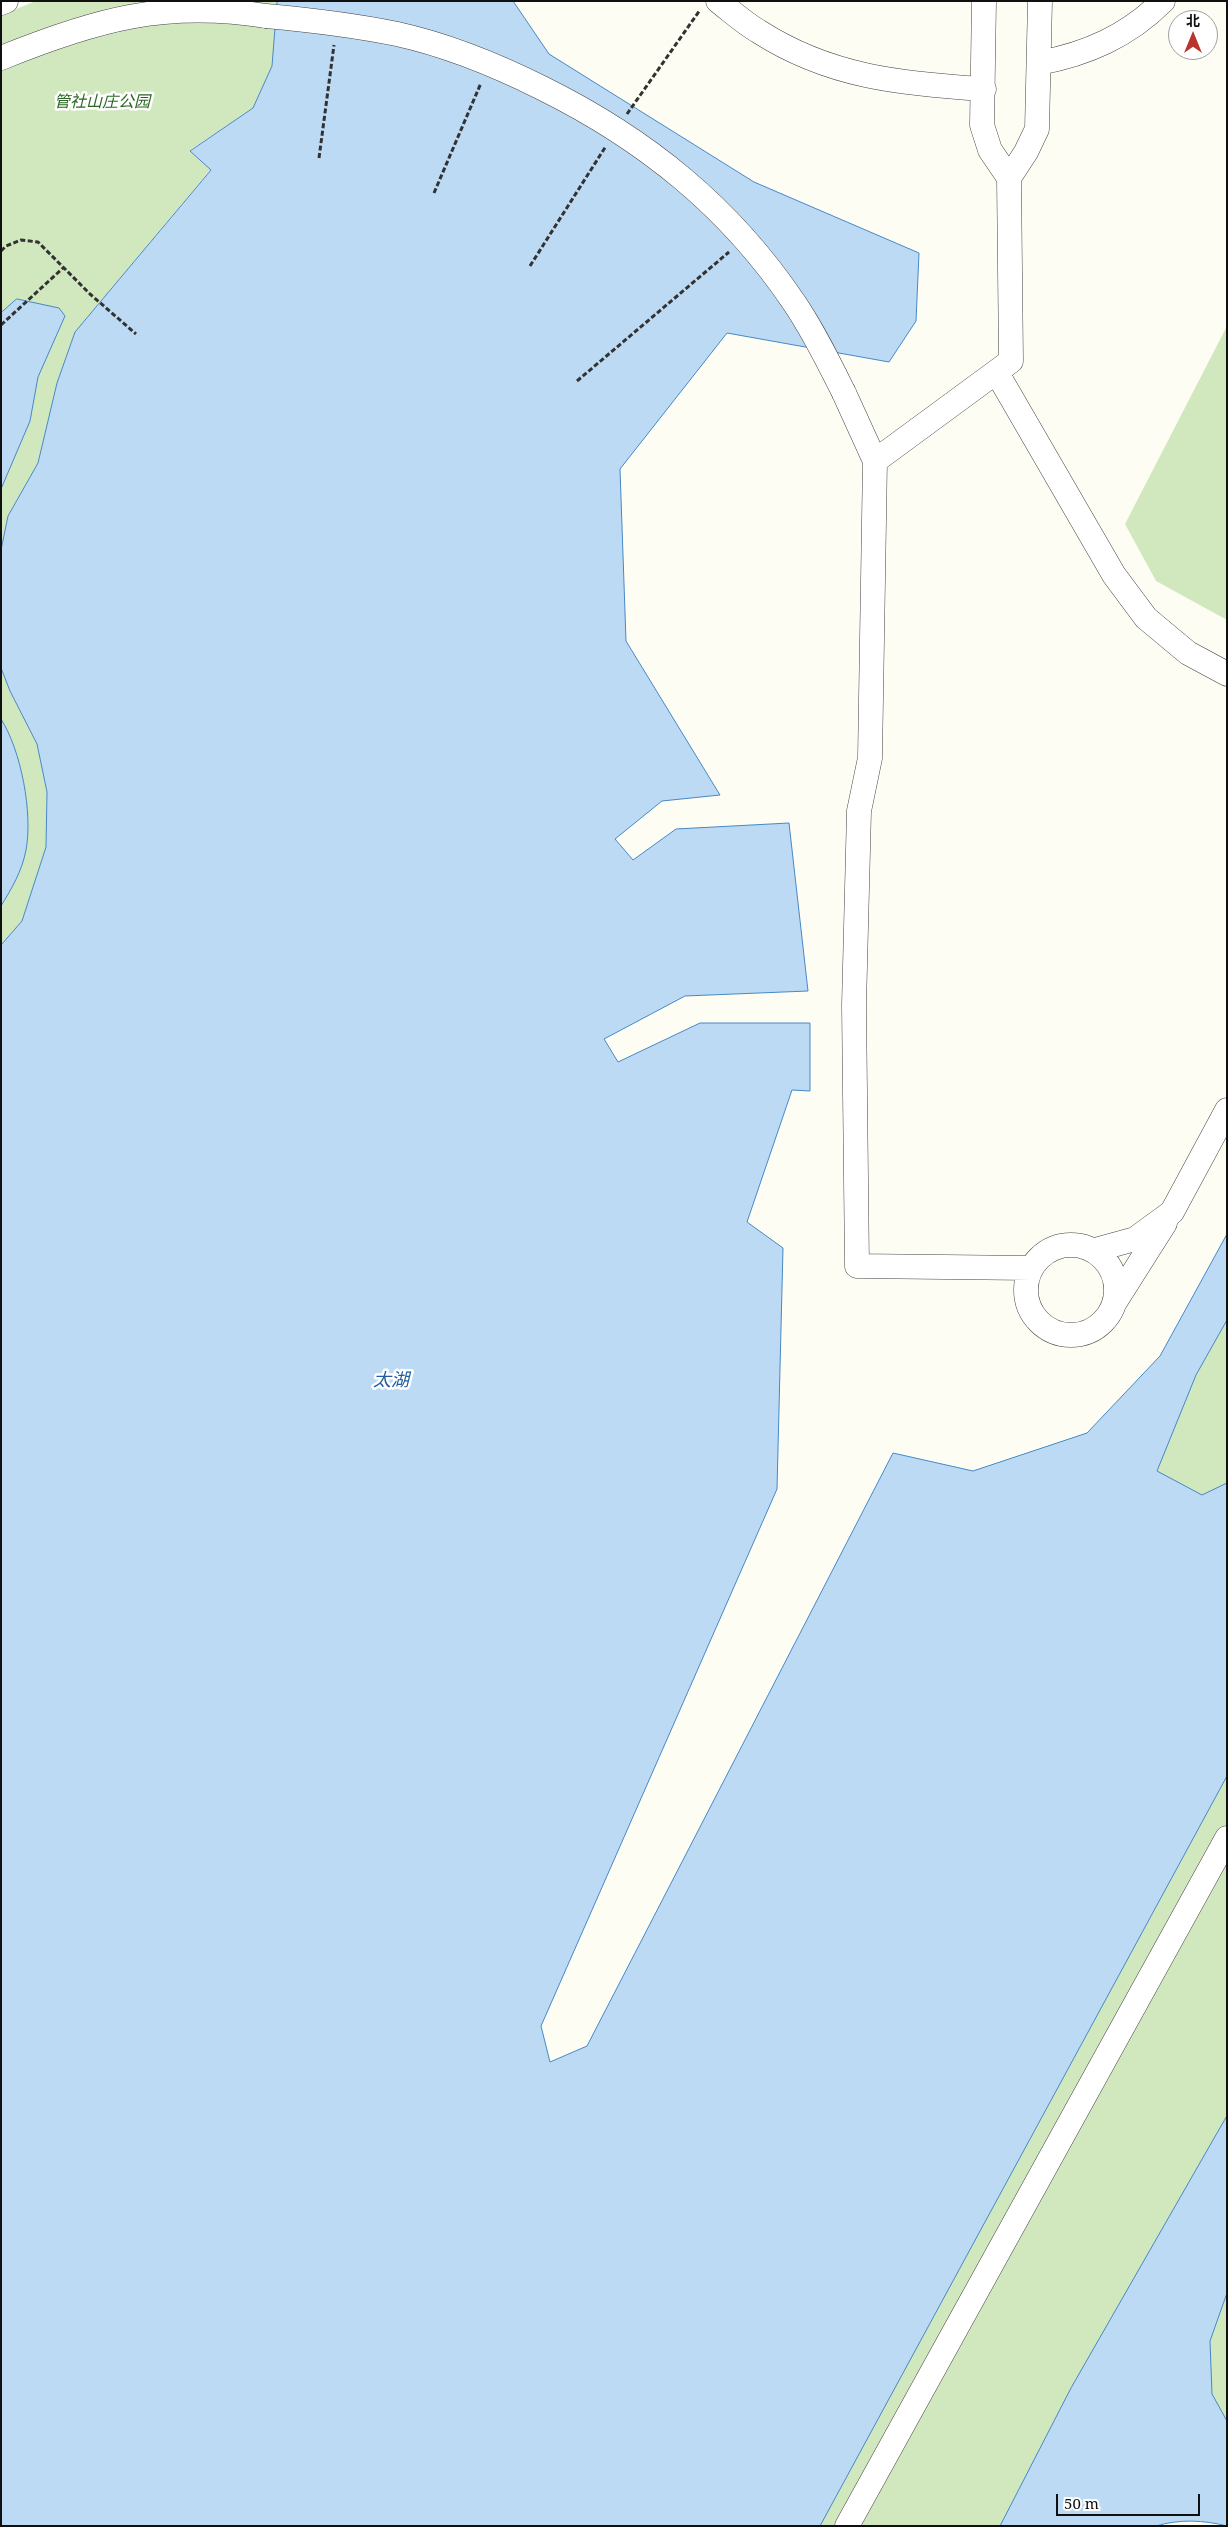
<!DOCTYPE html>
<html>
<head>
<meta charset="utf-8">
<style>
  body { margin:0 }
  #map { position:relative; width:1228px; height:2527px; overflow:hidden; background:#fefdf4; font-family:"Noto Serif","Noto Sans SC",serif }
  canvas { display:block }
  .frame { position:absolute; inset:0; border:2px solid #101010; pointer-events:none }
  .north { position:absolute; left:1168px; top:10px; width:50px; height:50px; box-sizing:border-box; background:#fff; border:1px solid #9f9f9f; border-radius:50%; rotate:0deg; font-size:14px; font-weight:700; line-height:20px; text-align:center; color:#101010 }
  .north::after { content:''; display:block; margin:auto; width:18px; height:22px; background:#ba342f; clip-path:polygon(50% 0,100% 100%,50% 72%,0 100%) }
  .scale { position:absolute; left:1056px; top:2494px; width:144px; height:22px; box-sizing:border-box; border:2px solid #101010; border-top:0; padding-left:6px; font-size:15px; line-height:18px; white-space:nowrap; color:#101010; -webkit-text-stroke:4px #fff; paint-order:stroke }
</style>
</head>
<body>
<div id="map">
<canvas width="1228" height="2527"></canvas>
<div class="frame"></div>
<div class="north">北</div>
<div class="scale">50 m</div>
</div>
<script>
const context = document.querySelector('canvas').getContext('2d');
context.lineJoin = 'round';
function fillPath(path, color) {
  context.fillStyle = color;
  context.fill(path, 'evenodd');
}
function trace(path, color, width, dash) {
  context.strokeStyle = color;
  context.lineWidth = width;
  context.lineCap = dash ? 'butt' : 'round';
  context.setLineDash(dash || []);
  context.stroke(path);
}
function label(font, color, halo, rows, align = 'center') {
  context.font = font + ' "Noto Serif","Noto Sans SC",serif';
  context.lineWidth = 5;
  context.setLineDash([]);
  context.textBaseline = 'middle';
  context.strokeStyle = halo;
  context.fillStyle = color;
  for (const [text, x, y, turn = 0] of rows) {
    context.save();
    context.translate(x, y);
    context.rotate((+turn || 0) * Math.PI / 180);
    context.textAlign = isNaN(turn) ? turn : align;
    if (halo) context.strokeText(text, 0, 0);
    context.fillText(text, 0, 0);
    context.restore();
  }
}
const green = new Path2D(`
  M36,1H279L277,4L272,66L253,108L190,150L211,169L75,332L57,383L38,463L8,516L1,550V15Z
  M1227,326V620L1156,581L1125,524Z
  M1,668L10,691L37,744L47,792L46,847L22,921L1,945Z
  M1227,1294V1522L1144,1475Z
  M1227,1741V2151L1026,2526H781Z
  M1227,2262V2455L1192,2351Z`);
const water = new Path2D(`
  M279,1H513L549,54L754,182L919,253L916,321L889,362L727,333L620,469L626,641L720,795L662,801L615,839L633,860L676,829L789,823L808,991L685,996L604,1039L618,1062L700,1023H810V1091L792,1090L747,1222L783,1248L777,1489L541,2026L550,2062L587,2046L893,1453L973,1471L1087,1433L1160,1356L1227,1234V1320L1196,1375L1157,1471L1202,1495L1227,1483V1776L820,2526H1V945L22,921L46,847L47,792L37,744L10,691L1,668V550L8,516L38,463L57,383L75,332L211,170L190,151L253,108L272,66L277,3Z
  M17,299L59,308L65,316L38,377L30,421L1,489V313Z
  M1,719C21,750 33,813 26,850C22,871 12,888 1,906Z
  M1227,2116V2293L1210,2341L1212,2394L1227,2421V2526C1204,2520 1179,2519 1156,2526H1000L1071,2388Z`);
const path = new Path2D(`
  M627,114L700,10
  M319,158L334,45
  M434,193L481,83
  M1,251L6,246L21,240L38,242L90,294L136,334
  M530,266L606,146
  M1,325L63,268
  M577,381L729,252`);
const minor = new Path2D(`
  M718,1C731,11 744,23 758,31C829,77 902,84 984,89
  M984,1L982,125L990,150L1009,178
  M1,3L6,1
  M1,58C95,20 164,0 266,16
  M1039,63C1087,54 1128,36 1163,1
  M997,373L1114,575L1146,618L1188,653L1227,674
  M844,393L875,461L870,758L859,811L854,1005L857,1266L1030,1268
  M875,461L1011,361L1009,178L1026,152L1037,129L1040,1
  M1026 1290a45 45 0 1 1 90 0a45 45 0 1 1-90 0Z
  M1095,1250L1135,1239L1172,1212L1227,1110
  M1115,1302L1165,1223
  M847,2526L1227,1838`);
const minorBridge = new Path2D(`
  M266,16C310,20 353,25 397,34C447,45 496,65 542,88C645,139 730,207 795,304C814,332 829,363 844,393`);
const parkNames = [
  ["管社山庄公园",102,102]
];
const waterNames = [
  ["太湖",391,1381]
];
fillPath(green, '#d1e8bf');
fillPath(water, '#bcdaf3');
trace(water, '#4688c6', 1);
trace(minor, '#434343', 25);
trace(path, '#323232', 3, [5, 2.5]);
trace(minor, '#fff', 24);
trace(minorBridge, '#434343', 25, []);
trace(minorBridge, '#fff', 24);
label('italic 16px', '#2b6623', '#fff', parkNames);
label('italic 18px', '#1f5b9d', '#fff', waterNames);
</script>
</body>
</html>
